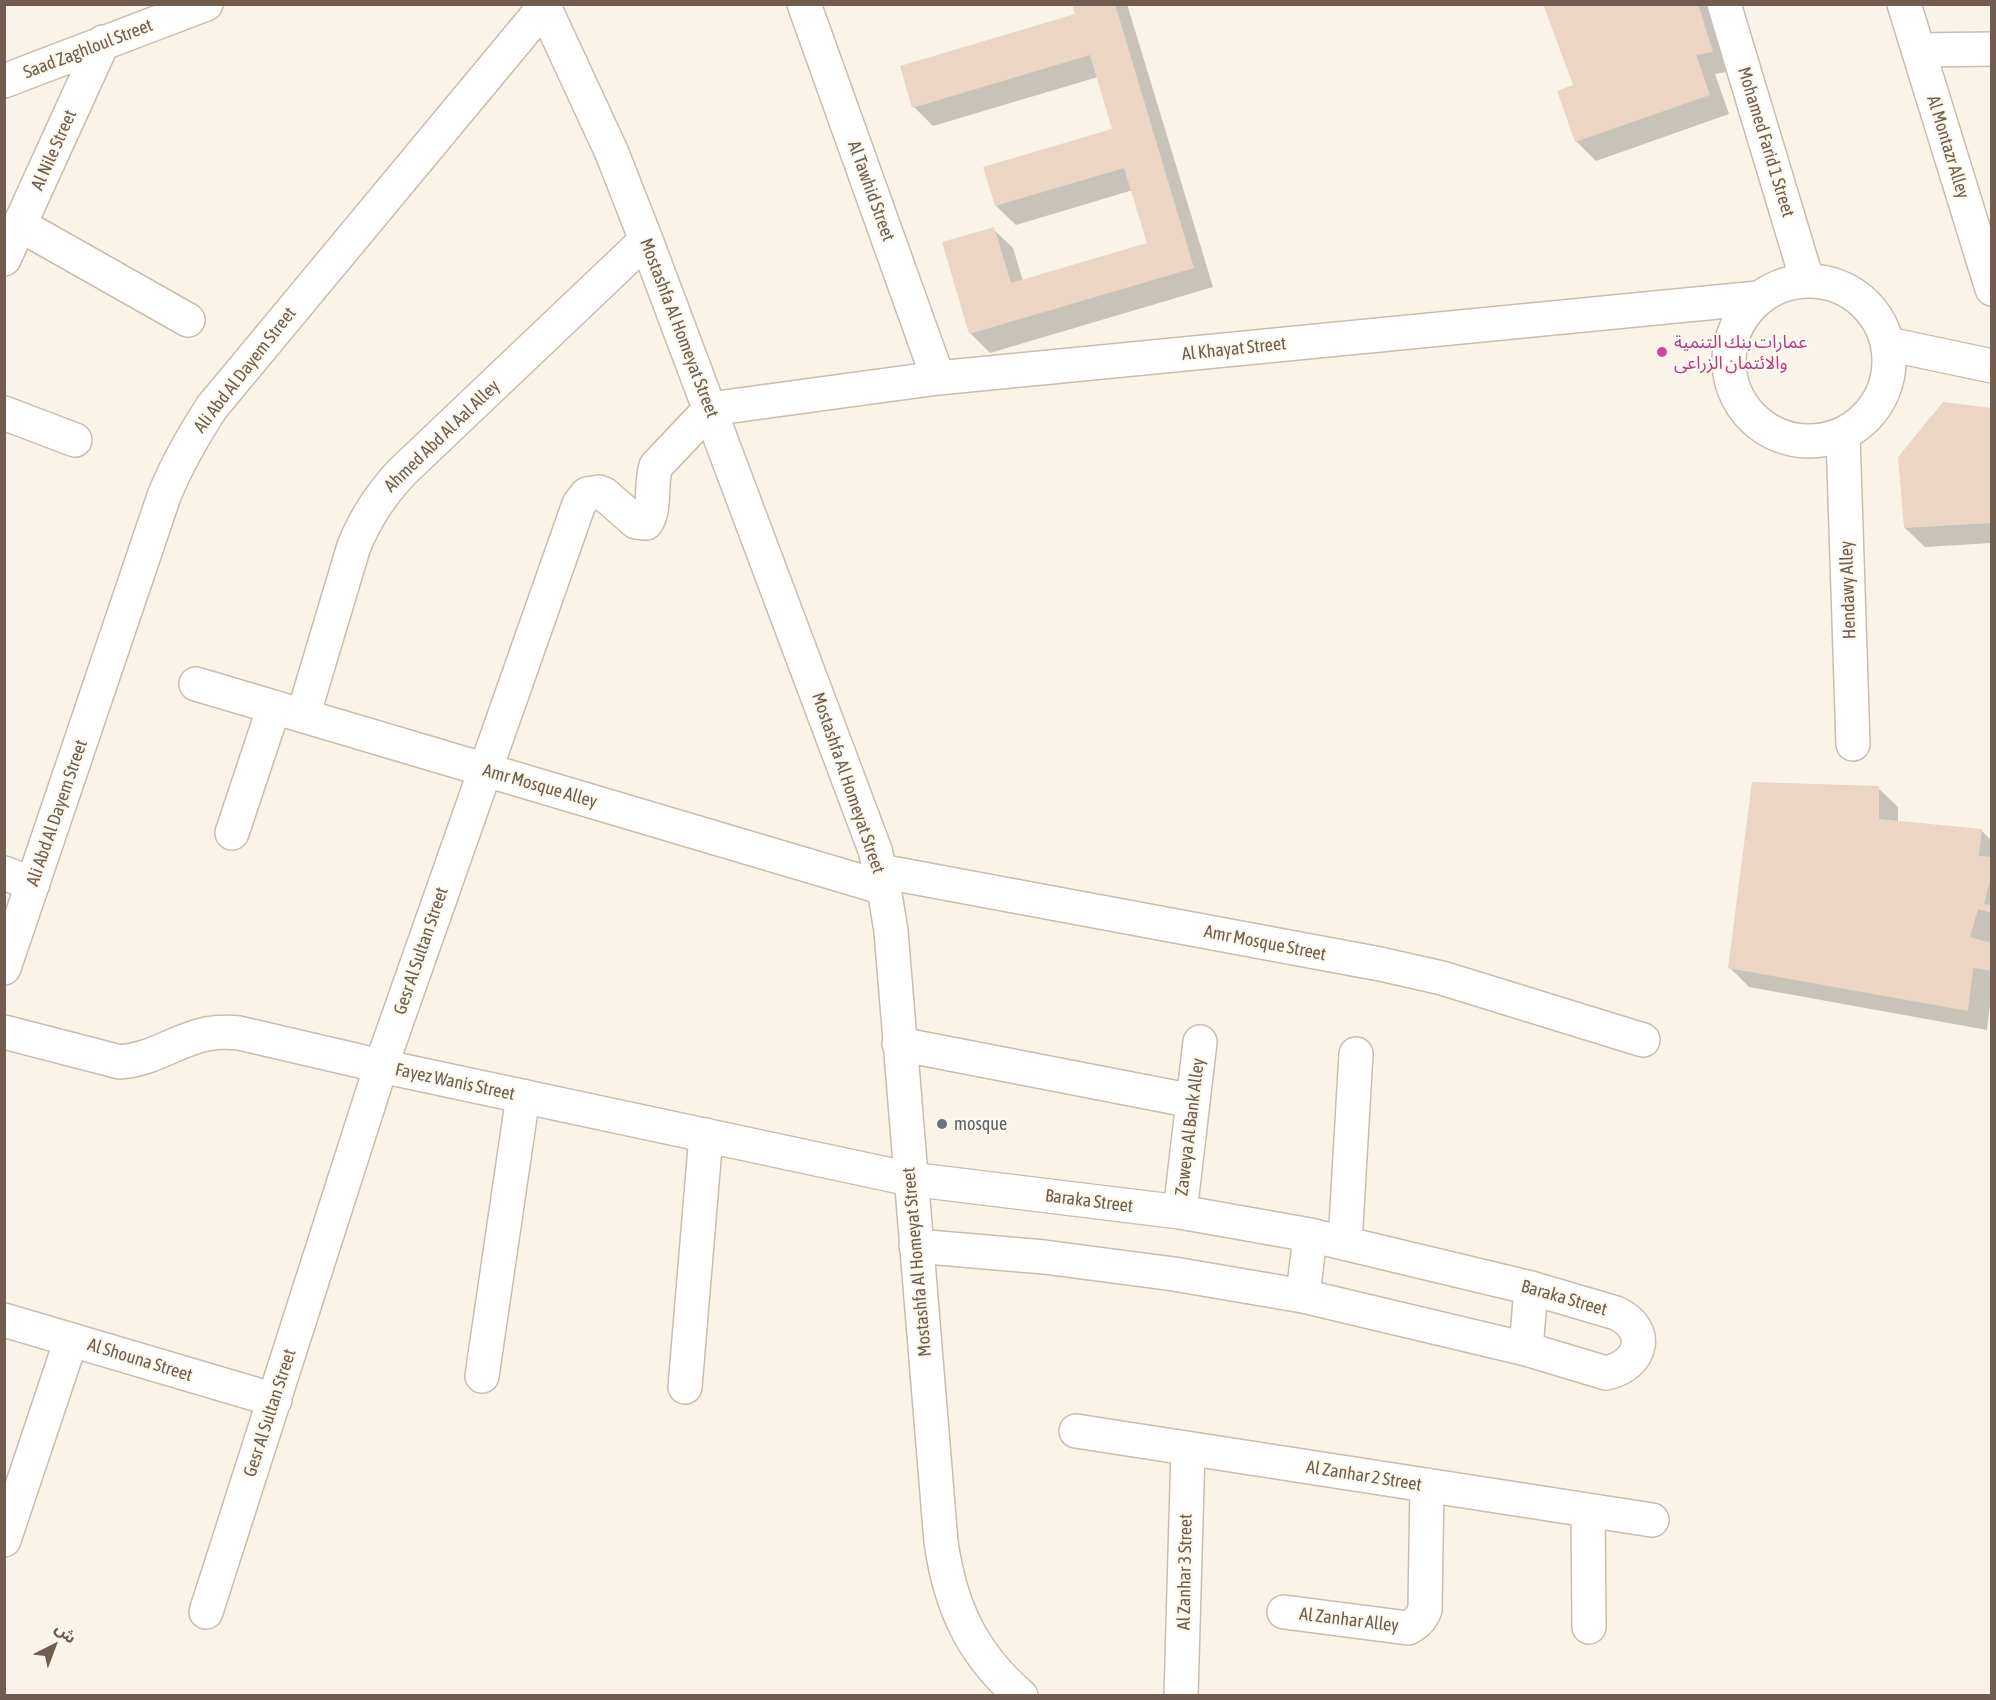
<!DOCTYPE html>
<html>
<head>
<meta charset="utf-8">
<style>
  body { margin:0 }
  #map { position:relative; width:1996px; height:1700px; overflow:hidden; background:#faf4e8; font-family:"Asap Condensed","Noto Sans Arabic",sans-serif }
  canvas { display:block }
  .frame { position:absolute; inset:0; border:6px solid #715d4f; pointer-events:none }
  .north { position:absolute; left:24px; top:1616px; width:60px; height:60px; -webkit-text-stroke:4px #fdf8ee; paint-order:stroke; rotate:42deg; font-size:16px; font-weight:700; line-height:24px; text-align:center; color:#715d4f }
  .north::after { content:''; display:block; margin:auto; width:21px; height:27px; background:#715d4f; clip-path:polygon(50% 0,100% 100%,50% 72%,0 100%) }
</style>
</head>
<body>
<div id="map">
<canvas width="1996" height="1700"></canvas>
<div class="frame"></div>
<div class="north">ش</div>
</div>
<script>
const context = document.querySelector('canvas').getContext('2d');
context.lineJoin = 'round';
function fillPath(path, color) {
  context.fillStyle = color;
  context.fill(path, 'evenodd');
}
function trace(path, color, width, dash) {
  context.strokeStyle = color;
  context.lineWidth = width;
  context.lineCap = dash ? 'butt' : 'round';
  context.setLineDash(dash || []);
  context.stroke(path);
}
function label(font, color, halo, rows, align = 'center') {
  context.font = font + ' "Asap Condensed","Noto Sans Arabic",sans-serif';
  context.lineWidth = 4.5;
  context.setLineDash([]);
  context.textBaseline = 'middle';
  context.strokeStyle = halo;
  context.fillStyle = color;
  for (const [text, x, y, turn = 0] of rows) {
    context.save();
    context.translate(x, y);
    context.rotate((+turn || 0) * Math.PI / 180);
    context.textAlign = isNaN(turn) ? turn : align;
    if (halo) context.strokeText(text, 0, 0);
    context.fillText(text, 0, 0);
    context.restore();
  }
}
const shadow = new Path2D(`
  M1073,4H1127L1213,287L990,353L971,334L943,243L993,229L1013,248L1023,281L1149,244L1133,190L1016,225L996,206L1114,130L1098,77L933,126L914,107L1077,15Z
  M1545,4H1711L1732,71L1715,74L1729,114L1596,161L1576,141L1575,86Z
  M1992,409V543L1925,547L1905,528Z
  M1878,788L1898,807V823L1981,830L1992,841V988L1987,1030L1749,987L1729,967Z`);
const building = new Path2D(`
  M1072,4H1115L1194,268L969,334L942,242L994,227L1011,283L1147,243L1124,168L995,206L983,167L1112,129L1090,55L912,108L900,66L1075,14Z
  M1543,4H1698L1713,52L1696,55L1710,95L1575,142L1557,91L1573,85Z
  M1943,402L1992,408V523L1904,528L1898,457Z
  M1752,782L1879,786V819L1982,829L1979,856L1992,857V873L1984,904L1992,905V913L1978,909L1970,937L1992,943V971L1973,968L1968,1011L1728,968Z`);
const minor = new Path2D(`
  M543,4L612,153L646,240L875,850L884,888L891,931L941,1542C950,1605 971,1653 1021,1696
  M804,4L938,378
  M1724,4L1807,280
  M1904,4L1992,289
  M1919,50L1992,49
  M4,81L206,4
  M20,225L188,320
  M4,259L103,42
  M1729 361a80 80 0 1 1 160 0a80 80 0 1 1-160 0Z
  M1888,344L1992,366
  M4,413L75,440
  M1843,435L1853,744
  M196,684L884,888
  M303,716L354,546C366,517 381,494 402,472L646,240
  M232,833L274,707
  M880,871L1380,964L1442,978L1643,1040
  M4,873L33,884
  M4,968L164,496C177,464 193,436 212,407L544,7
  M4,1032L120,1062C155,1059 174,1041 206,1034C217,1032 228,1032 239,1033L381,1066L910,1179L1180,1212L1310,1235L1531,1288L1616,1313C1651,1329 1643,1365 1606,1373L1526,1349L1303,1296L1174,1274L1044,1257L916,1246
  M899,1044L1193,1101
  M1180,1212L1200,1042
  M1345,1243L1356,1054
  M1303,1296L1310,1235
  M4,1320L275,1400
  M1526,1349L1531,1288
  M482,1376L523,1096
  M685,1387L706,1135
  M1076,1431L1652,1520
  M1588,1511L1589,1627
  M4,1540L71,1340
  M206,1612L381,1066L579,504L587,494L599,492L604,494L636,522L646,523C656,510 650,483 656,466L710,409L938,378L1758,298
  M1284,1612L1408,1628C1417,1623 1421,1619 1425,1610L1427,1485
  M1181,1696L1188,1449`);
const markers = [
  [1662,352,6,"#d1479c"],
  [942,1124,6,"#6b7280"]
];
const streetNames = [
  ["Saad Zaghloul Street",88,49,-21],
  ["Mohamed Farid 1 Street",1766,142,73],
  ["Al Montazr Alley",1948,147,73],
  ["Al Nile Street",54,150,-66],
  ["Al Tawhid Street",871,191,70],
  ["Mostashfa Al Homeyat Street",679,328,69],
  ["Al Khayat Street",1234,349,-6],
  ["Ali Abd Al Dayem Street",245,370,-52],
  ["Ahmed Abd Al Aal Alley",442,436,-44],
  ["Hendawy Alley",1848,590,-92],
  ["Mostashfa Al Homeyat Street",848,783,71],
  ["Amr Mosque Alley",540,786,16],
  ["Ali Abd Al Dayem Street",57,813,-71],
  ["Amr Mosque Street",1265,943,11],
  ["Gesr Al Sultan Street",421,951,-71],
  ["Fayez Wanis Street",455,1082,12],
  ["Zaweya Al Bank Alley",1190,1127,-83],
  ["Baraka Street",1089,1201,7],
  ["Mostashfa Al Homeyat Street",917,1262,-95],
  ["Baraka Street",1564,1298,16],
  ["Al Shouna Street",140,1360,17],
  ["Gesr Al Sultan Street",270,1413,-72],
  ["Al Zanhar 2 Street",1364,1476,9],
  ["Al Zanhar 3 Street",1185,1572,-89],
  ["Al Zanhar Alley",1349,1620,7]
];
const hotelNames = [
  ["عمارات بنك التنمية",1674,342],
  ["والائتمان الزراعى",1674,363]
];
const worshipNames = [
  ["mosque",954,1124]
];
fillPath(shadow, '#0003');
fillPath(building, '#ecd5c2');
trace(minor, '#cbbcaf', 36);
trace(minor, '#fff', 33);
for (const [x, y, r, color] of markers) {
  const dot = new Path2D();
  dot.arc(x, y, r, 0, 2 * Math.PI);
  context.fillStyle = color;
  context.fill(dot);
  trace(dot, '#fdf8ee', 2);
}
label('18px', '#715d4f', '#fdf8ee', streetNames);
label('18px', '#b23c85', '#fdf8ee', hotelNames, 'left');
label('18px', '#5b616d', '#fdf8ee', worshipNames, 'left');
</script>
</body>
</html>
